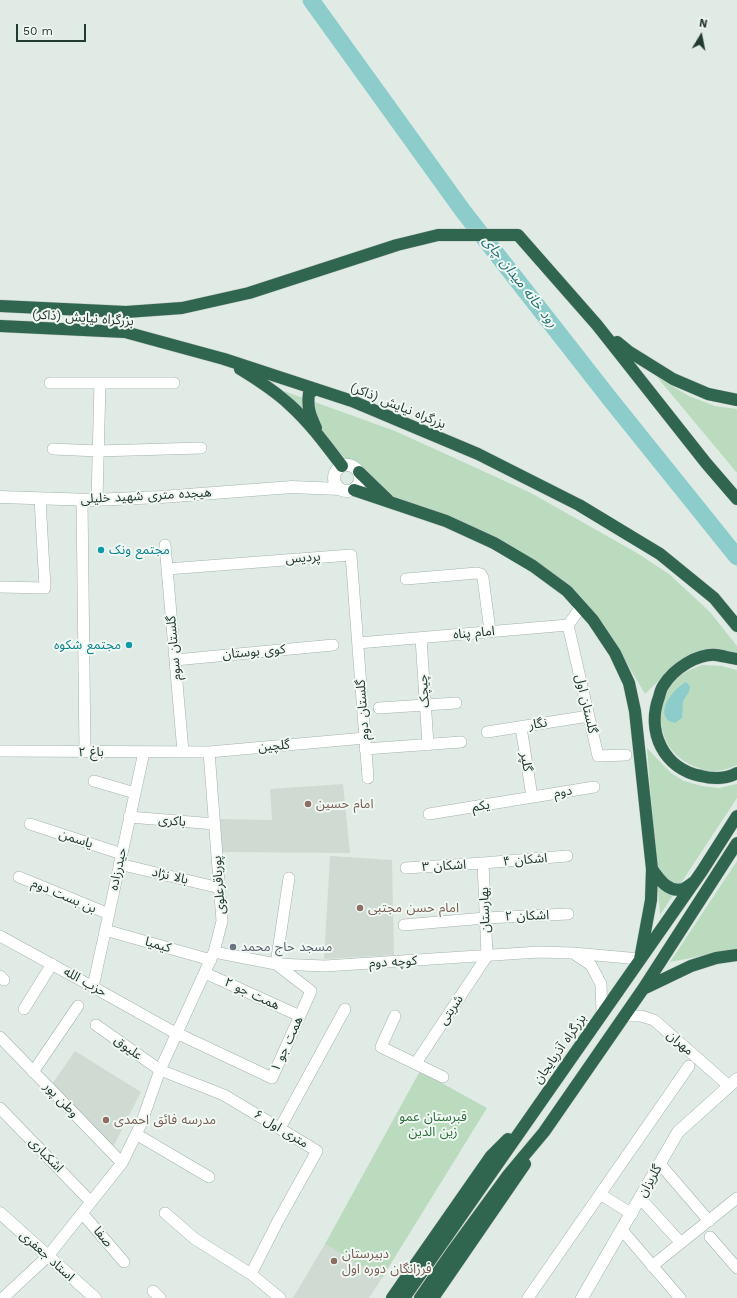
<!DOCTYPE html>
<html>
<head>
<meta charset="utf-8">
<style>
  body { margin:0 }
  #map { position:relative; width:737px; height:1298px; overflow:hidden; background:#e1ebe5; font-family:"Work Sans",sans-serif }
  canvas { display:block }
  .north { position:absolute; left:681px; top:16px; width:40px; height:40px; -webkit-text-stroke:3px #f1f8f3; paint-order:stroke; rotate:10deg; font-size:11px; font-weight:700; line-height:16px; text-align:center; color:#223a2f }
  .north::after { content:''; display:block; margin:auto; width:14px; height:18px; background:#223a2f; clip-path:polygon(50% 0,100% 100%,50% 72%,0 100%) }
  .scale { position:absolute; left:16px; top:24px; width:70px; height:18px; box-sizing:border-box; border:2px solid #223a2f; border-top:0; padding-left:5px; font-size:12px; line-height:14px; white-space:nowrap; color:#223a2f; -webkit-text-stroke:3px #f1f8f3; paint-order:stroke }
</style>
</head>
<body>
<div id="map">
<canvas width="737" height="1298"></canvas>
<div class="north">N</div>
<div class="scale">50 m</div>
</div>
<script>
const context = document.querySelector('canvas').getContext('2d');
context.lineJoin = 'round';
function fillPath(path, color) {
  context.fillStyle = color;
  context.fill(path, 'evenodd');
}
function trace(path, color, width, dash) {
  context.strokeStyle = color;
  context.lineWidth = width;
  context.lineCap = dash ? 'butt' : 'round';
  context.setLineDash(dash || []);
  context.stroke(path);
}
function label(font, color, halo, rows, align = 'center') {
  context.font = font + ' "Work Sans","Noto Sans Arabic",sans-serif';
  context.lineWidth = 4;
  context.setLineDash([]);
  context.textBaseline = 'middle';
  context.strokeStyle = halo;
  context.fillStyle = color;
  for (const [text, x, y, turn = 0] of rows) {
    context.save();
    context.translate(x, y);
    context.rotate((+turn || 0) * Math.PI / 180);
    context.textAlign = isNaN(turn) ? turn : align;
    if (halo) context.strokeText(text, 0, 0);
    context.fillText(text, 0, 0);
    context.restore();
  }
}
const built = new Path2D(`
  M343,784L350,853L222,852L220,819L272,820L270,789Z
  M330,856L392,860L394,955L324,959Z
  M75,1051L141,1092L113,1147L50,1087Z
  M325,1244L382,1278L369,1298H293Z`);
const green = new Path2D(`
  M657,377L689,396L715,406L737,409V473Z
  M284,391L395,431L472,466L531,493L637,553L669,574L710,612L737,646V653L673,667L645,694L603,623L564,581L518,550L391,496L364,477L333,446Z
  M702,665L722,666L737,670V765C728,769 718,772 707,771C704,771 701,769 699,768C671,759 657,735 662,706C663,699 666,689 671,684C679,674 691,669 702,665Z
  M647,748L671,773L684,781L702,786L719,788L737,784V798L660,915Z
  M737,861V949L670,962Z
  M420,1071L487,1108L382,1278L325,1244Z`);
const water = new Path2D(`
  M686,682L690,686L689,692L683,701L682,718L675,723L669,721C667,720 666,718 665,716C661,704 676,687 686,682Z`);
const river = new Path2D(`
  M311,0L463,211L610,399L737,557`);
const street = new Path2D(`
  M50,383H174
  M53,449L98,451L201,448
  M82,500L85,752
  M97,500L100,383
  M165,545L183,752
  M167,569L351,555L368,778
  M406,579L477,573L481,574L483,578L490,631
  M0,587L45,588L40,498
  M568,625L598,756L626,755
  M421,638L428,745
  M358,643L568,625L581,607
  M175,660L333,645
  M379,708L456,703
  M521,727L532,797
  M487,732L589,716
  M365,749L461,742
  M0,751L209,752L365,738
  M94,781L135,793
  M429,814L594,787
  M129,817L215,824
  M30,824L122,854
  M119,864L220,888
  M406,868L483,863L567,856
  M19,877L109,914
  M404,925L485,918L568,914
  M105,930L211,960
  M0,936L93,987L170,1030L272,1078L311,991L276,964L289,878
  M214,952L276,964L325,966L539,952L573,953
  M205,973L300,1016
  M0,976L4,980
  M93,987L144,752
  M24,1009L52,964
  M602,1012L601,984L591,965L573,953L640,959
  M395,1016L381,1047L443,1077
  M624,1016H641L654,1020L729,1086
  M96,1025L160,1070L224,1095L317,1151L278,1221L251,1274
  M0,1037L122,1163
  M416,1063L487,956L483,863
  M33,1072L78,1006
  M0,1108L91,1202
  M280,1128L345,1009
  M136,1134L209,1177
  M660,1164L709,1221
  M600,1194L632,1214
  M640,1198L681,1243
  M82,1213L124,1262
  M165,1213L195,1239L251,1274L280,1298
  M622,1230L680,1298
  M710,1237L737,1268
  M652,1266L737,1198
  M153,1291L160,1298
  M3,1298L48,1256L122,1163L141,1124L160,1070L214,952L222,921L209,752
  M528,1298L689,1066`);
const secondary = new Path2D(`
  M334 478a13 13 0 1 1 26 0a13 13 0 1 1-26 0Z
  M0,497L92,500L161,497L292,487L340,489
  M0,1213L95,1298
  M582,1298L678,1132L737,1079`);
const highway = new Path2D(`
  M0,306L126,312L182,308L249,293L397,245L438,235H518L597,325L706,463L737,499
  M0,326L125,332L224,359L352,401L478,454L579,505L660,554L714,598L737,626
  M617,342L628,351L673,379L708,394L737,400
  M240,369C258,380 275,391 290,405C310,423 326,445 342,466
  M316,428C310,415 307,408 309,393L316,389
  M359,472L388,500
  M354,490L446,521L494,543L533,566L567,591L593,620L615,653L629,683L635,711L652,869L651,900L640,959
  M737,659C730,658 723,656 716,655C707,654 695,658 687,663C677,669 669,676 663,686C661,689 660,693 659,697C646,732 664,769 701,776C713,779 726,779 737,773
  M652,869C659,879 668,893 683,889C686,888 691,884 694,882
  M643,989L691,966L716,958L737,955
  M392,1298L491,1156L508,1139
  M404,1298L702,871L737,816
  M420,1298L454,1249L508,1175L544,1132L643,989L737,843
  M433,1298L525,1164`);
const markers = [
  [101,550,4,"#0f9aa8"],
  [129,645,4,"#0f9aa8"],
  [308,804,4,"#8d6e63"],
  [360,908,4,"#8d6e63"],
  [233,947,4,"#6b7280"],
  [106,1120,4,"#8d6e63"],
  [334,1261,4,"#8d6e63"]
];
const streetNames = [
  ["بزرگراه نیایش (ذاکر)",83,318,4],
  ["بزرگراه نیایش (ذاکر)",398,406,22],
  ["هیجده متری شهید خلیلی",146,496,-3],
  ["پردیس",303,558,-4],
  ["امام پناه",474,633,-5],
  ["گلستان سوم",174,648,-95],
  ["کوی بوستان",254,652,-5],
  ["چیچک",424,691,-94],
  ["گلستان اول",586,704,77],
  ["گلستان دوم",363,710,-94],
  ["نگار",538,724,-9],
  ["گلچین",274,746,-5],
  ["باغ ۲",91,752],
  ["گلپر",526,762,81],
  ["دوم",563,792,-9],
  ["یکم",481,806,-9],
  ["باکری",172,821,5],
  ["یاسمن",76,839,18],
  ["اشکان ۴",525,860,-5],
  ["اشکان ۳",444,866,-3],
  ["حیدرزاده",118,869,-78],
  ["بالا نژاد",170,876,13],
  ["پورباقرعلوی",219,885,-94],
  ["بن بست دوم",64,896,23],
  ["بهارستان",485,910,-92],
  ["اشکان ۲",527,916,-2],
  ["کیمیا",158,945,16],
  ["کوچه دوم",393,962,-3],
  ["حزب الله",85,982,29],
  ["همت جو ۲",252,994,25],
  ["شربتی",451,1010,-56],
  ["مهران",680,1043,41],
  ["همت جو ۱",287,1044,-65],
  ["علیوق",128,1048,35],
  ["بزرگراه آذربایجان",560,1049,-55],
  ["وطن پور",61,1100,46],
  ["۶ متری اول",281,1129,31],
  ["اشکباری",46,1155,46],
  ["گلریزان",650,1181,-60],
  ["صفا",103,1237,50],
  ["استاد جعفری",47,1256,42]
];
const cultureNames = [
  ["مجتمع ونک",109,550],
  ["مجتمع شکوه",121,645,"right"]
];
const educationNames = [
  ["امام حسین",316,804],
  ["امام حسن مجتبی",368,908],
  ["مدرسه فائق احمدی",114,1120],
  ["دبیرستان",342,1254],
  ["فرزانگان دوره اول",342,1269]
];
const worshipNames = [
  ["مسجد حاج محمد",241,947]
];
const parkNames = [
  ["قبرستان عمو",433,1117],
  ["زین الدین",433,1132]
];
const waterNames = [
  ["رود خانه میدان چای",520,282,52]
];
fillPath(built, '#cfdad3');
fillPath(green, '#bbdbbe');
fillPath(water, '#8ccdcb');
trace(river, '#8ccdcb', 17);
trace(street, '#a4b2ab', 12);
trace(secondary, '#a0b6aa', 13);
trace(highway, '#c1c8c5', 13);
trace(street, '#fff', 11);
trace(secondary, '#fff', 12);
trace(highway, '#306550', 12);
for (const [x, y, r, color] of markers) {
  const dot = new Path2D();
  dot.arc(x, y, r, 0, 2 * Math.PI);
  context.fillStyle = color;
  context.fill(dot);
  trace(dot, '#f1f8f3', 1.5);
}
label('13px', '#223a2f', '#f1f8f3', streetNames);
label('13px', '#0d838f', '#f1f8f3', cultureNames, 'left');
label('13px', '#785e54', '#f1f8f3', educationNames, 'left');
label('13px', '#5b616d', '#f1f8f3', worshipNames, 'left');
label('13px', '#2f6f3c', '#f1f8f3', parkNames);
label('italic 14px', '#207372', '#f1f8f3', waterNames);
</script>
</body>
</html>
